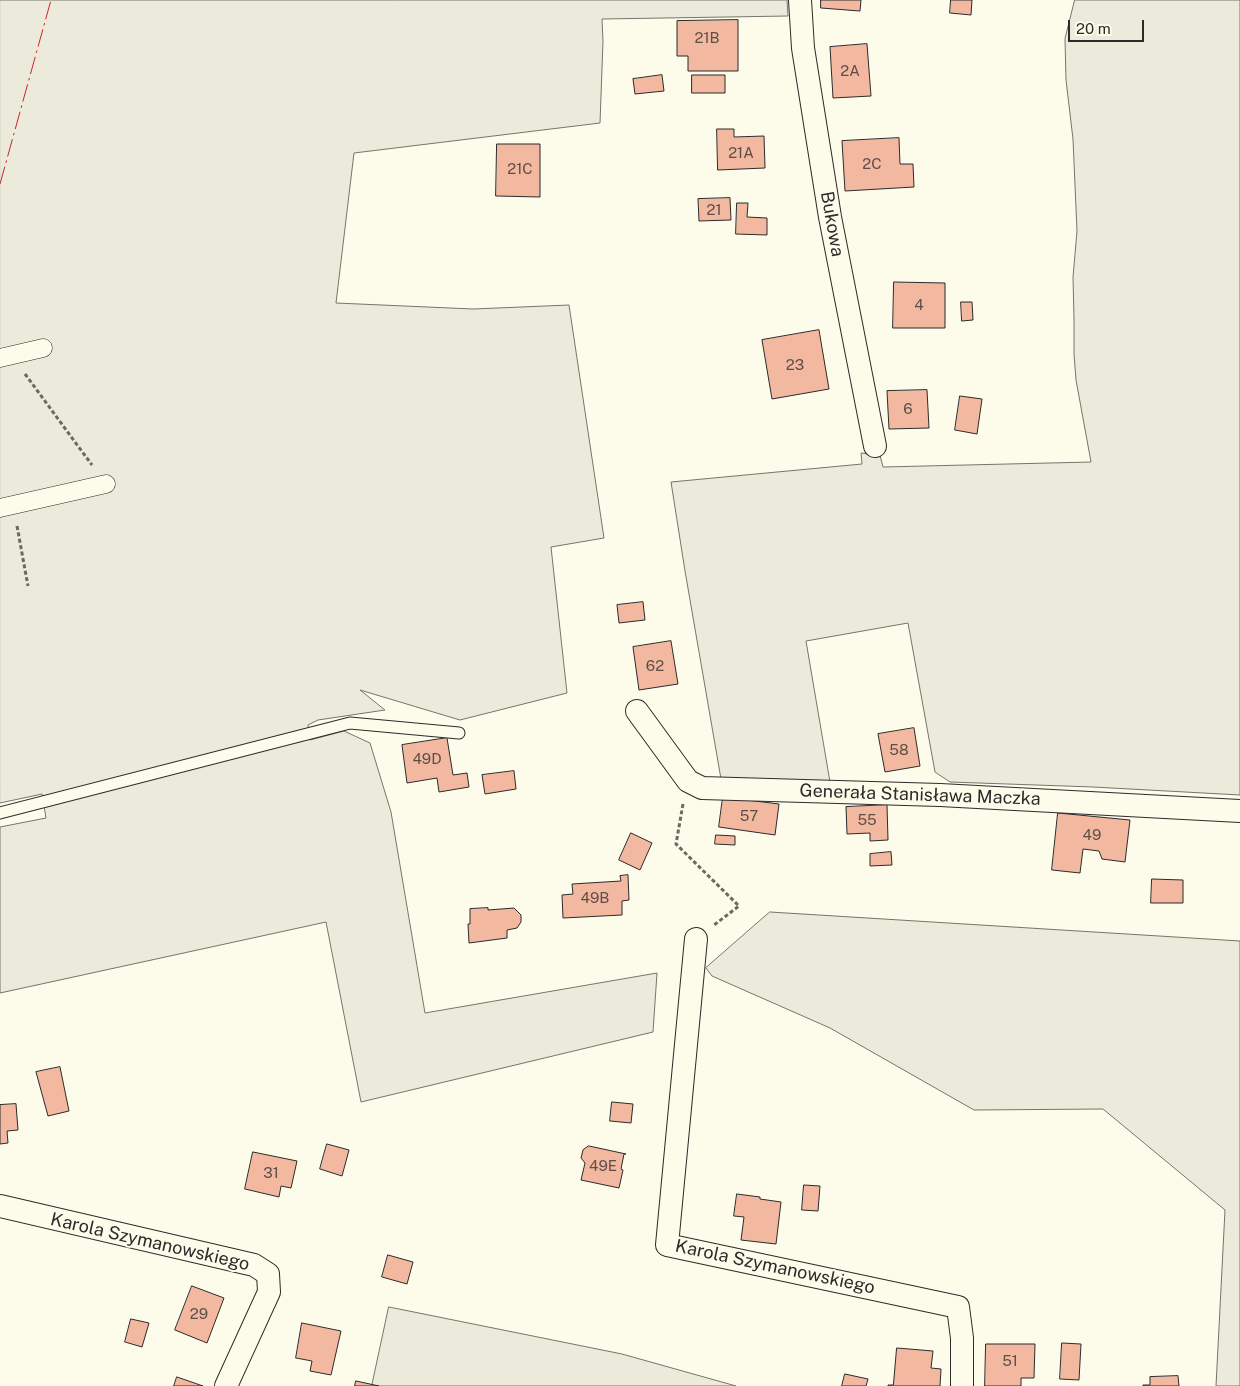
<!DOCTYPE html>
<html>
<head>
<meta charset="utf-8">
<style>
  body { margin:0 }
  #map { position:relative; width:1240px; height:1386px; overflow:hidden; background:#fdfbea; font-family:"Public Sans",sans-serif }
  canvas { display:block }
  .scale { position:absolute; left:1068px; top:20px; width:76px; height:22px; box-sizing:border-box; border:2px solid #2b2b2b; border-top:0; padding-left:6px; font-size:15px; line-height:18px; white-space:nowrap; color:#2b2b2b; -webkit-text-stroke:4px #fdfbea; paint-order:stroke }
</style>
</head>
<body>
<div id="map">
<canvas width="1240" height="1386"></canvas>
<div class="scale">20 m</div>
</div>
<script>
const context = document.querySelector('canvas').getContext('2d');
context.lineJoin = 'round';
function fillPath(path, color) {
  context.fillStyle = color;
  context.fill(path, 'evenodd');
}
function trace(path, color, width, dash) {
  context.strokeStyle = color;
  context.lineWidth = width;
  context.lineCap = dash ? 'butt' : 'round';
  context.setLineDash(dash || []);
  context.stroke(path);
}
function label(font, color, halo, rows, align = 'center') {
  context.font = font + ' "Public Sans",sans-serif';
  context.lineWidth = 4;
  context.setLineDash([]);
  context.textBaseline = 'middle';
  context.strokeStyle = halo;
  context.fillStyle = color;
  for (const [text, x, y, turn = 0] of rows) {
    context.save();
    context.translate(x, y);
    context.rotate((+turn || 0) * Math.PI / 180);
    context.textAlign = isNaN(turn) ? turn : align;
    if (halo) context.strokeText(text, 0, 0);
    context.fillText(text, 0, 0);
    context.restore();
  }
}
const green = new Path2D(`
  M0,0H787L788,16L602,19L603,41L600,123L354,153L336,303L473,309L569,305L604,538L551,547L567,693L460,720L360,690L385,710L318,720L308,725L310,740L344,731L370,743L391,812L425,1013L657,973L653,1032L361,1102L326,922L0,993V827L46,818L42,794L0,803Z
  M1075,0H1240V795L1093,787L950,782L935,772L908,623L806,641L830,782L721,779L685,571L671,482L862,464L861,453L880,455L883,467L1091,462L1076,380L1074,354V319L1073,277L1077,231L1073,139L1066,80L1065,39Z
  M770,912L1240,941V1386H1216L1225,1210L1103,1109L974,1110L830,1028L712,976L706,968Z
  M389,1307L622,1354L736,1386H372Z`);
const building = new Path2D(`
  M821,0H861L860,11L821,8Z
  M951,0H972L971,15L950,13Z
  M738,20V71H688V56H677V21Z
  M867,44L871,96L833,98L830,47Z
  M662,75L664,91L635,94L633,79Z
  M692,75H725V93H692Z
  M717,129H734V137L764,136L765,168L718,170Z
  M899,138L900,164H913L914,187L845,191L842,141Z
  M497,144H540V197L496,196Z
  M730,198L731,220L699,221L698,199Z
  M737,203H748L747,217L767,218V235L736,234Z
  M894,282L945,283V328H893Z
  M961,302H972L973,320L962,321Z
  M819,330L829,389L772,399L762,340Z
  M927,390L929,428L889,429L887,391Z
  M960,396L982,399L977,434L955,430Z
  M643,602L645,620L619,623L617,605Z
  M671,641L678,684L639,690L633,647Z
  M914,728L920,766L885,772L878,734Z
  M447,738L453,775L467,773L469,787L439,792L437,778L407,783L402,745Z
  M514,771L516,789L485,794L482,775Z
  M723,797L779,804L775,835L719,827Z
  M887,805L888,840L870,841V833L847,834L846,807Z
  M1058,813L1130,820L1125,862L1102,859L1099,851L1083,849L1080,873L1052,870Z
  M631,833L652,843L640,870L619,860Z
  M716,835L735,836V845L715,844Z
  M891,852L892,865L870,866V854Z
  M628,875L629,900L622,901V915L563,918L562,895L573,894L572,884L621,881L620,876Z
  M1152,879L1183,880V903H1151Z
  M488,908V910L514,908L521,915V922L517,928L507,930V938L469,943L468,924H470V909Z
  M60,1067L69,1111L48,1116L36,1072Z
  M612,1102L633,1104L631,1123L610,1121Z
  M16,1104L18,1130L7,1131L8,1143L0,1144V1105Z
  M327,1144L349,1150L342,1176L320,1169Z
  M589,1146L626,1154H624L621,1169L623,1170L619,1188L581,1180L585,1163L581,1158L583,1150Z
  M253,1152L297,1161L291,1188L281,1186L279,1197L245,1189Z
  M804,1185L820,1186L818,1211L802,1210Z
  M737,1194L760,1197V1199L781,1202L776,1244L741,1240L744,1217L734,1216Z
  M388,1255L413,1262L407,1284L382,1277Z
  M192,1286L224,1298L207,1343L175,1330Z
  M131,1319L149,1323L142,1347L125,1342Z
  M302,1323L341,1331L331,1375L310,1371L312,1361L296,1358Z
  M1062,1343L1081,1344L1079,1380L1060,1379Z
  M986,1344H1035L1034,1378H1021V1386H985Z
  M897,1348L933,1351L931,1368L941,1369L940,1386H888V1385H893Z
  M845,1374L868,1379L866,1386H842Z
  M1178,1376L1179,1386H1143V1385H1150V1377Z
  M177,1377L203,1386H174Z
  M356,1381L379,1386H355Z`);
const path = new Path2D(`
  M25,374L92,465
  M17,526L28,586
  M683,804L676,844L739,906L714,925`);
const service = new Path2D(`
  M0,813L350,723L459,733`);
const pedestrian = new Path2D(`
  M0,358L43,348
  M0,508L106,484`);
const minor = new Path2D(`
  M800,0L803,48L830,217L875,446
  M637,711L688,781L702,788L940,795L1240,811
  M696,939L667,1245L958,1307L962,1338V1386
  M0,1206L254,1265L268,1274L269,1292L226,1386`);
const power = new Path2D(`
  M0,184L51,0`);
const numberNames = [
  ["21B",707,38],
  ["2A",850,71],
  ["21A",741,153],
  ["2C",872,164],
  ["21C",520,169],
  ["21",714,210],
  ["4",919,305],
  ["23",795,365],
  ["6",908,409],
  ["62",655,666],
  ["58",899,750],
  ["49D",427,759],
  ["57",749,816],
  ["55",867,820],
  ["49",1092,835],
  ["49B",595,898],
  ["49E",603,1166],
  ["31",271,1173],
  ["29",199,1314],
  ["51",1010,1361]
];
const streetNames = [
  ["Bukowa",832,224,80],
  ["Generała Stanisława Maczka",920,795,2],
  ["Karola Szymanowskiego",150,1242,13],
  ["Karola Szymanowskiego",775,1267,12]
];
fillPath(green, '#ecebdb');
trace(green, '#74746e', 1);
fillPath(building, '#f2b8a0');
trace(building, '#2b2b2b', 1);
trace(service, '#2b2b2b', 13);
trace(pedestrian, '#2b2b2b', 19);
trace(minor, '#2b2b2b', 24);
trace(path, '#6a6964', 3, [4, 2.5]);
trace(service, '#fdfbea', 11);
trace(pedestrian, '#fdfbea', 18);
trace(minor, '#fdfbea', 22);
trace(power, '#c62828', 1, [18, 4, 2.5, 4]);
label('15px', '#5d4e48', null, numberNames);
label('18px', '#2b2b2b', '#fdfbea', streetNames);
</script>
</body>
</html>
